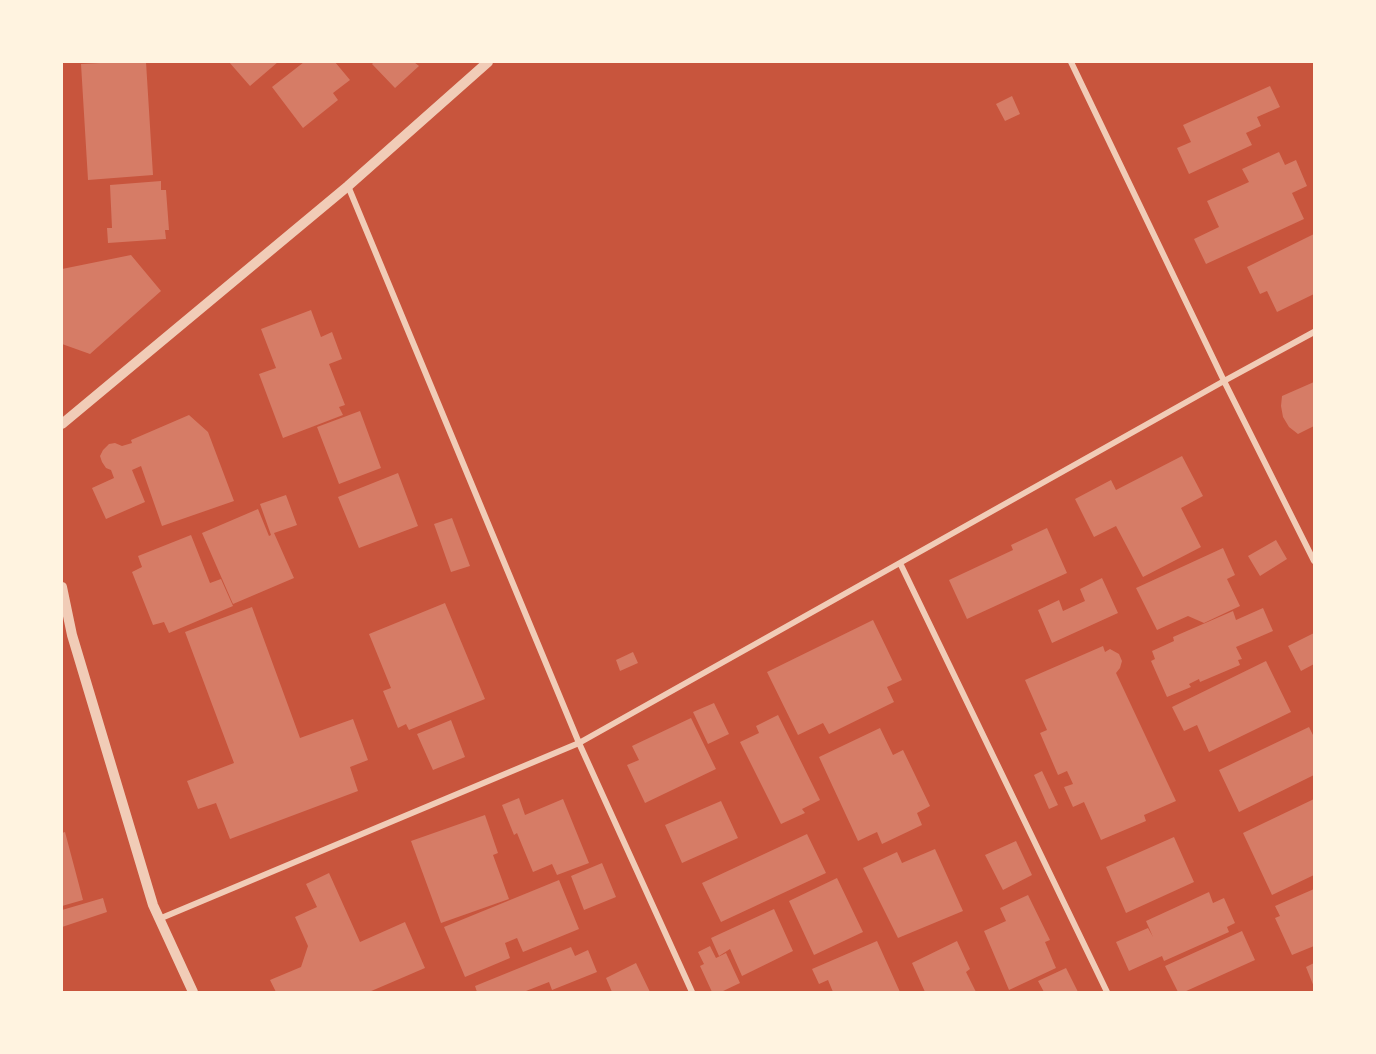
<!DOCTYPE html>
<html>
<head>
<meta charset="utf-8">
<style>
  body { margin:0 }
  #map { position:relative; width:1376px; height:1054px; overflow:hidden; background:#c8553d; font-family:Mulish,sans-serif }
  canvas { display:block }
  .frame { position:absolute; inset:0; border:63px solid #fff3e0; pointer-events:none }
</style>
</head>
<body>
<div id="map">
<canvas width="1376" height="1054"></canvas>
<div class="frame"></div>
</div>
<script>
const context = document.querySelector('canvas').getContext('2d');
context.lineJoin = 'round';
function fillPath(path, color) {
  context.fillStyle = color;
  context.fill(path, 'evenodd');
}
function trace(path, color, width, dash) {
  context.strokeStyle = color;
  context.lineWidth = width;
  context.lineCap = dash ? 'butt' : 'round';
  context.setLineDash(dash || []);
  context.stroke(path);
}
const building = new Path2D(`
  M119,62H146L153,175L88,180L81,64Z
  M229,62H278L250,86Z
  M304,62H335L350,80L333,93L338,100L303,128L272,87Z
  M374,62H414L419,66L395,88L372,64Z
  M1270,86L1280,107L1257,117L1261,126L1246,133L1252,145L1189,174L1177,148L1191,142L1183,125Z
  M1012,96L1020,114L1005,121L996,104Z
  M1279,152L1285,165L1296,160L1307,186L1292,193L1304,219L1206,264L1194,239L1219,227L1207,201L1249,182L1242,169Z
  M161,181V190H166L169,230H165L166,239L108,243L107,228H112L110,185Z
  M1314,234V294L1277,312L1267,291L1260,294L1247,267Z
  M131,255L161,291L90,354L62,344V269Z
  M311,310L321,337L332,332L342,359L329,364L345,405L339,407L343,415L283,438L259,374L276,368L261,329Z
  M1314,382V426L1298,434L1289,427L1283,417L1281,406L1282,396Z
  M360,411L381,468L339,484L317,427Z
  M189,415L208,432L234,501L162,526L141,466L132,470L145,502L106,519L92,488L114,478L111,470L106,468L102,462L100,456L103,450L109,444L115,443L122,446L132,443L131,440Z
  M1182,456L1203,496L1181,508L1201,547L1143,577L1116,526L1094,537L1075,499L1111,480L1116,490Z
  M398,473L418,526L359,548L338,497Z
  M286,495L297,525L274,533L294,578L233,604L202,533L258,509L269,536L271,535L260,504Z
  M452,518L470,566L451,572L434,524Z
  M1047,528L1067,573L967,619L949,580L1013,550L1011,545Z
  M191,535L210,583L221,579L233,606L169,633L164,622L153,625L132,572L142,567L138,556Z
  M1276,540L1287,559L1260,576L1248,556Z
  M1223,548L1235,575L1227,579L1240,606L1204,623L1188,616L1157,630L1136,588Z
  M1102,578L1118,613L1052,643L1038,610L1059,600L1063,611L1085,601L1080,589Z
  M445,603L485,699L409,730L406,724L398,728L383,691L391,688L369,634Z
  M252,607L300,738L353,719L368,760L350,767L358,791L230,839L216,803L198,809L187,781L234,763L185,632Z
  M1263,608L1273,631L1236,647L1242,659L1238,660L1240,665L1200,682L1199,679L1189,684L1191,687L1167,697L1151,661L1155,659L1152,651L1174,641L1173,637L1233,611L1236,620Z
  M873,620L902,680L887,687L894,702L829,734L823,723L798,735L767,672Z
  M1314,633V664L1301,671L1288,646Z
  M1103,646L1105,652L1110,649L1119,654L1122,661L1120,668L1116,673L1176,801L1144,815L1146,821L1101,840L1084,802L1073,807L1064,787L1073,784L1067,771L1058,775L1040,733L1047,730L1025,680Z
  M633,652L638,663L620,671L616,660Z
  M1266,661L1291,712L1209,752L1197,725L1184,731L1172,707Z
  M714,703L729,734L708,744L693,712Z
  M778,715L820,800L802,809L805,813L781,824L740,742L759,733L756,726Z
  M691,718L716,769L645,803L627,765L639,760L632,746Z
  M451,720L465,757L433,770L417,734Z
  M1309,727L1314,737V775L1239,812L1219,770Z
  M880,728L893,755L903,750L930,806L917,813L922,825L882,844L877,832L858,841L819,757Z
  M1042,771L1058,805L1049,809L1034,775Z
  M519,798L525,815L563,799L589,863L557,875L552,864L533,872L517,833L514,835L502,805Z
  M1314,799V875L1272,895L1243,833Z
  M721,801L738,838L682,863L665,825Z
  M485,815L498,853L493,855L509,899L441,923L411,841Z
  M65,832L83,900L62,906V833Z
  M807,834L826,873L721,922L702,883Z
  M1174,837L1194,882L1126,913L1106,867Z
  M1016,841L1032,875L1003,890L985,855Z
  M935,849L963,911L898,938L863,868L897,852L902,863Z
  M602,863L616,897L584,910L571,876Z
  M329,873L360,942L405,922L425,968L369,992H276L270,980L301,967L308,946L295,917L317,907L306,884Z
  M837,878L863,932L814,955L789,901Z
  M559,880L579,929L523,952L517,938L505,943L510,958L465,977L444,927Z
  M1314,889V946L1292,955L1275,918L1280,916L1275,906Z
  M1209,892L1213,903L1224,898L1235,923L1227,927L1229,932L1164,961L1162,956L1129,971L1116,942L1148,928L1153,937L1146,921Z
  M1028,895L1050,940L1045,942L1056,968L1009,990L984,931L1006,921L1000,908Z
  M103,898L107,912L62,927V910Z
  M774,909L793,951L742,976L730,949L719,956L711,938Z
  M1242,931L1255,960L1184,992H1178L1165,966Z
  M877,941L900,992H833L828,980L819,984L812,969Z
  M957,941L970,969L966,972L976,992H925L912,963Z
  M710,946L716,958L726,953L740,983L721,992H712L700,966L704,964L698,952Z
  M571,947L575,956L588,950L597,972L552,990L549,982L526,991L527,992H477L475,986Z
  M636,963L650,992H612L606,978Z
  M1314,963V987L1306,967Z
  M1066,968L1078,992H1044L1038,981Z`);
const minor = new Path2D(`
  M1071,62L1224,381L1314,561
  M348,186L579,743L692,992
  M900,563L1107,992
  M159,919L579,743L1224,381L1314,332`);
const tertiary = new Path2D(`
  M62,424L348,186L488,62
  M62,587L72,635L153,905L193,992`);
fillPath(building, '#d67c66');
trace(minor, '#f1ccb7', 6);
trace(tertiary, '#f1ccb7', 10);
</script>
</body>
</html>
